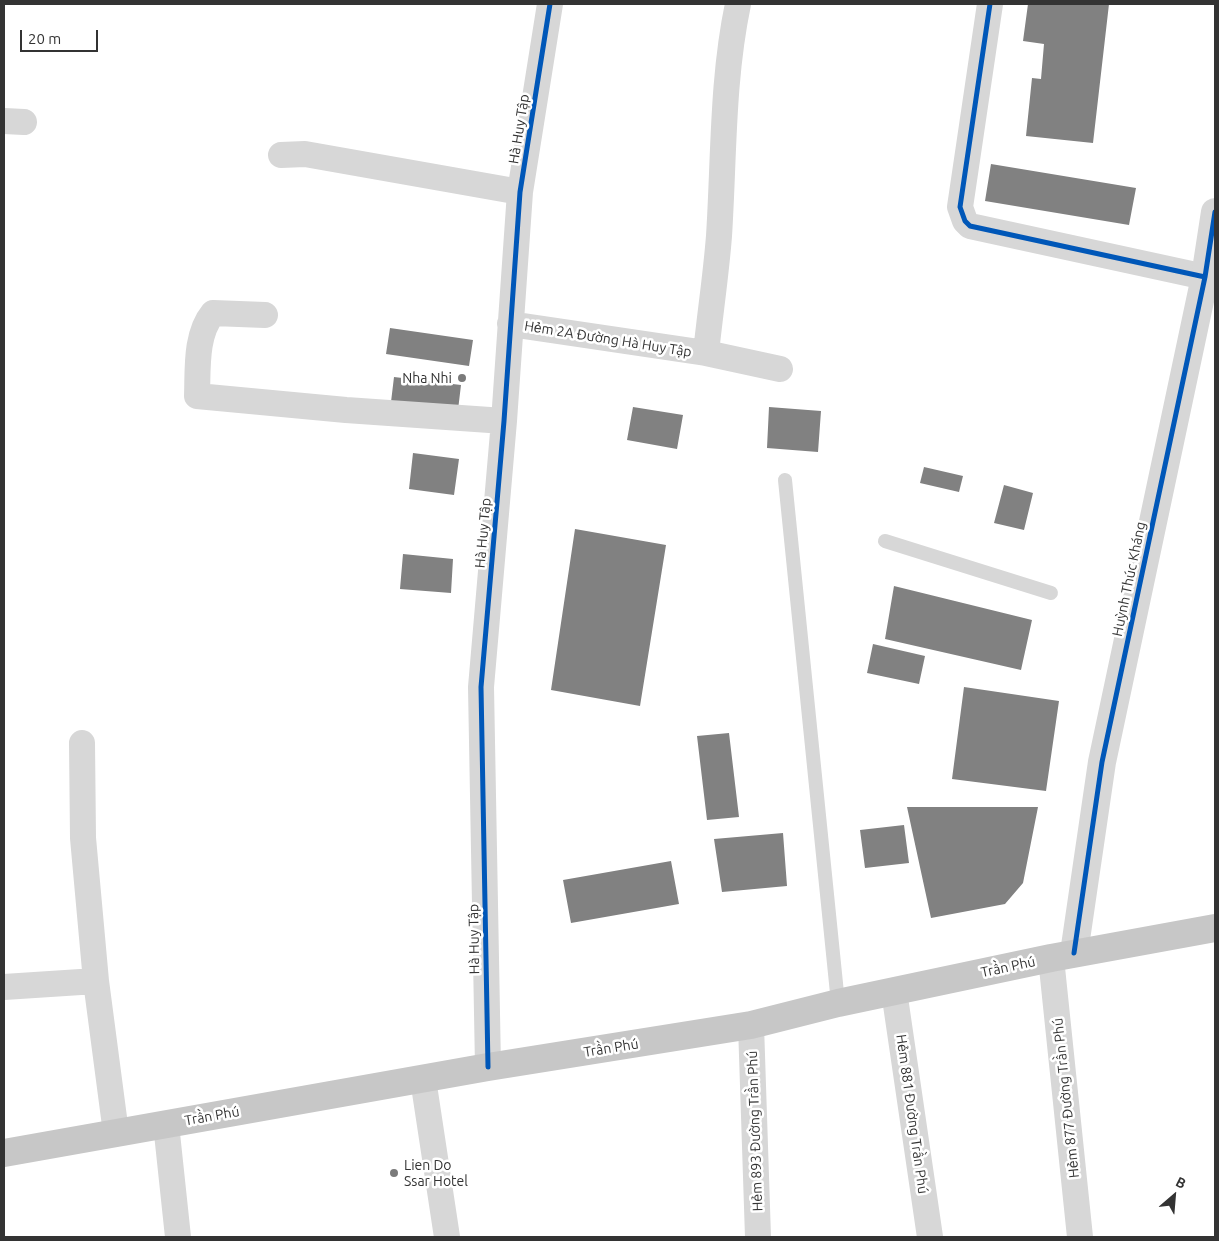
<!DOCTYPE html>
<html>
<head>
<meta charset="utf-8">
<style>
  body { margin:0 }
  #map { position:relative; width:1219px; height:1241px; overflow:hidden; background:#fff; font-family:Ubuntu,sans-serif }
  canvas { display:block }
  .frame { position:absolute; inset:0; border:5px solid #333; pointer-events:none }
  .north { position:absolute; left:1149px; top:1171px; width:50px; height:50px; -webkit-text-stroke:4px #fff; paint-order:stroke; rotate:27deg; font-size:14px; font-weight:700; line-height:20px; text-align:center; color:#333 }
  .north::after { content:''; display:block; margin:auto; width:18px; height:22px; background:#333; clip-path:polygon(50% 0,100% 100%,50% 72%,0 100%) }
  .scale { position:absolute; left:20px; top:30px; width:78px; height:22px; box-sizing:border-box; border:2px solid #333; border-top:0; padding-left:6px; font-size:15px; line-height:18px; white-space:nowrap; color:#333; -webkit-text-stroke:4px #fff; paint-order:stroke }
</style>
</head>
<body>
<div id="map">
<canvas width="1219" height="1241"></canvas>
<div class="frame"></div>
<div class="north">B</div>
<div class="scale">20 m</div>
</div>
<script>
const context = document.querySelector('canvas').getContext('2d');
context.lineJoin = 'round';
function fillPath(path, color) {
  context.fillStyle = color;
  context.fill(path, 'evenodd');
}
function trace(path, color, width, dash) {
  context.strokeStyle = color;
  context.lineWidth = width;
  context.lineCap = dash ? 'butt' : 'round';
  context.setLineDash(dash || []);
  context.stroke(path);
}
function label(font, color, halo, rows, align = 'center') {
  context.font = font + ' Ubuntu,sans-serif';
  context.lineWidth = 5;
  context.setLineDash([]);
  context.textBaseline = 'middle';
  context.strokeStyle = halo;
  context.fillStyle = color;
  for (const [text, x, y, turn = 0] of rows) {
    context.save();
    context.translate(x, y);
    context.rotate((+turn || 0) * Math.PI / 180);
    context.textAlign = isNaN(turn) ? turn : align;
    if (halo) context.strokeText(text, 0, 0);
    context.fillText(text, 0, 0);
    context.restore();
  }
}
const building = new Path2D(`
  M1028,4H1109L1093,143L1026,136L1032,78L1041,79L1044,44L1023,41Z
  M991,164L1136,188L1129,225L985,201Z
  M390,328L473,340L469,366L386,354Z
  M394,377L461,385L458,410L391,402Z
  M633,407L683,415L677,449L627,440Z
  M769,407L821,411L818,452L767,448Z
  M413,453L459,459L454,495L409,489Z
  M924,467L963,476L959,492L920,483Z
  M1004,485L1033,493L1024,530L994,523Z
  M575,529L666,545L640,706L551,690Z
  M403,554L453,559L451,593L400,589Z
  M894,586L1032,620L1021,670L885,639Z
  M873,644L925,656L919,684L867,673Z
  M964,687L1059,701L1046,791L952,779Z
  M729,733L739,817L707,820L697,736Z
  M907,807H1038L1023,883L1005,904L931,918Z
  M904,825L909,863L865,868L860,830Z
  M783,833L787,886L722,892L714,839Z
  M671,861L679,904L571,923L563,880Z`);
const service = new Path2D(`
  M785,480L838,1003
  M885,541L1051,593`);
const minor = new Path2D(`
  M990,4L960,207L965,221L970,226L1205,277
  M4,121L24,122
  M281,155L305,154L520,192
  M265,315L213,313C195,335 198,370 197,396L346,410L504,421
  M510,324L706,353L780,369
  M706,353C710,314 716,275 719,236C724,158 722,80 738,4
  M82,743L83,838L96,981L116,1133
  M1051,958L1080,1237
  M4,987L96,981
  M894,991L930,1237
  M751,1025L758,1237
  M488,1067L481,687L504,421L520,192L550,4
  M423,1079L447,1237
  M166,1124L178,1237`);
const tertiary = new Path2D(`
  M1074,953L1102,762L1205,277L1215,212`);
const trunk = new Path2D(`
  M4,1153L488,1067L751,1025L838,1003L1051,958L1215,928`);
const cycleway = new Path2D(`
  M990,4L960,207L965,221L970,226L1205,277
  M1074,953L1102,762L1205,277L1215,212
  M488,1067L481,687L504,421L520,192L550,4`);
const markers = [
  [462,378,5,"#7a7a7a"],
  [394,1173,5,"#7a7a7a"]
];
const streetNames = [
  ["Hà Huy Tập",519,129,-81],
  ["Hẻm 2A Đường Hà Huy Tập",608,339,9],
  ["Hà Huy Tập",483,533,-85],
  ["Huỳnh Thúc Kháng",1129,579,-78],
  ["Hà Huy Tập",474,939,-91],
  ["Trần Phú",1008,967,-12],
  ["Trần Phú",611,1048,-9],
  ["Hẻm 877 Đường Trần Phú",1066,1098,-96],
  ["Hẻm 881 Đường Trần Phú",912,1114,82],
  ["Trần Phú",212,1116,-10],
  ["Hẻm 893 Đường Trần Phú",755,1131,-92]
];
const poiNames = [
  ["Nha Nhi",452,378],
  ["Lien Do",404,1165,"left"],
  ["Ssar Hotel",404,1181,"left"]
];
fillPath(building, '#818181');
trace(service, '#d7d7d7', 14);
trace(minor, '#d7d7d7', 26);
trace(tertiary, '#d7d7d7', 28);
trace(trunk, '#c7c7c7', 28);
trace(cycleway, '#0057b8', 5);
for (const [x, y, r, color] of markers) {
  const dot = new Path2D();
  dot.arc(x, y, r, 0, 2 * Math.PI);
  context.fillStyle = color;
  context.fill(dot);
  trace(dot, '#fff', 2);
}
label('14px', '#333', '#fff', streetNames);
label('14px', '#333', '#fff', poiNames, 'right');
</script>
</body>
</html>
